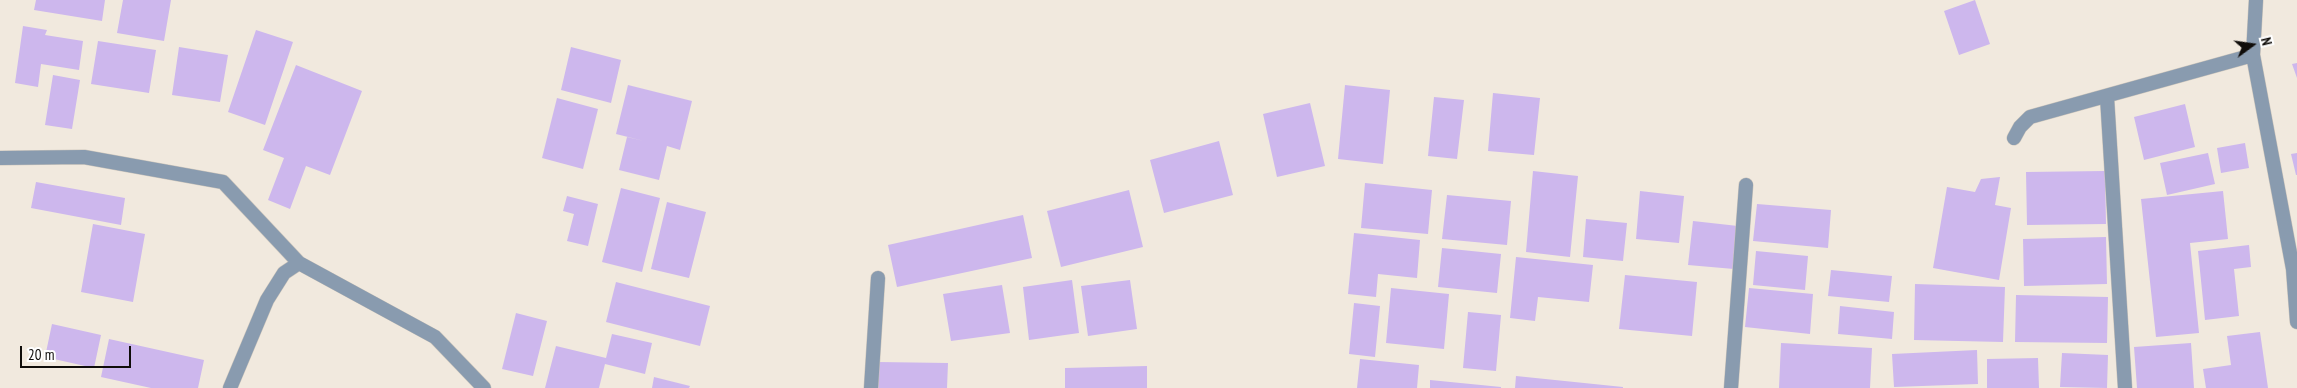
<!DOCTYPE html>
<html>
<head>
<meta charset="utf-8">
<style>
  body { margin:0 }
  #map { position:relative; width:2297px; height:388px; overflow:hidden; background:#f1e9de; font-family:"PT Sans Narrow",sans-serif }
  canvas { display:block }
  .north { position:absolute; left:2227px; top:20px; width:50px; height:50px; -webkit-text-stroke:4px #fff; paint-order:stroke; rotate:76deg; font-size:14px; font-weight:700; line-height:20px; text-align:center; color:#100d0a }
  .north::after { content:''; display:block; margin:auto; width:18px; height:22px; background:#100d0a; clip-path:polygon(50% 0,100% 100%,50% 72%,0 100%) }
  .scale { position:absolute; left:20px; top:346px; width:111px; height:22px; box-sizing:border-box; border:2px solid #100d0a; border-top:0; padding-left:6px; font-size:15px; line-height:18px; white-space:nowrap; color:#100d0a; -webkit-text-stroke:4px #fff; paint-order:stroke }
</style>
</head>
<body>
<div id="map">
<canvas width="2297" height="388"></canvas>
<div class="north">N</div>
<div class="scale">20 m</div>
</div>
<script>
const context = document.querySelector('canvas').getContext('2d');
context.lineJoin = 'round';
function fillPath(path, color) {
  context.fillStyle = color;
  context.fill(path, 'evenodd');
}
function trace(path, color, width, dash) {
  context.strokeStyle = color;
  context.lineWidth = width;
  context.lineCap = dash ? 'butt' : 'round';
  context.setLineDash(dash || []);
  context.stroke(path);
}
const building = new Path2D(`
  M36,0H105L102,21L34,10Z
  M123,0H171L164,41L117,33Z
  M1975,0L1990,44L1959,55L1944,11Z
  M23,26L47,30L45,35L83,41L79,70L41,64L38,87L15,83Z
  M256,30L293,42L265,125L228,112Z
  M98,41L156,50L149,93L91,84Z
  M179,47L228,55L220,102L172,95Z
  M571,47L621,60L611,103L561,90Z
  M2297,63V78L2292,64Z
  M296,65L362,91L330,175L306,166L290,209L268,200L284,158L263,150Z
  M53,75L80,80L72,129L45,125Z
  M628,85L692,101L680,150L667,146L659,180L619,170L627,137L644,141L616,134Z
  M1345,85L1390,90L1383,164L1338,159Z
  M1493,93L1540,98L1534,155L1488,151Z
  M1434,97L1464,100L1457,159L1428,156Z
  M557,98L598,109L583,169L542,158Z
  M1310,103L1325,166L1277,177L1263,114Z
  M2185,104L2195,147L2144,160L2134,117Z
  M1219,141L1233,195L1164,213L1150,160Z
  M2245,143L2249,168L2221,173L2217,148Z
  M2208,153L2215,184L2167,195L2160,163Z
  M2297,153V175H2296L2291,154Z
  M1533,171L1578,176L1570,257L1526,252Z
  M2105,171L2106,224L2027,225L2026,172Z
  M2000,177L1995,205L2011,208L1999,280L1933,268L1947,187L1975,192L1981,179Z
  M36,182L125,198L121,225L31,208Z
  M1365,183L1432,190L1428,234L1361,228Z
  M621,188L660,198L642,272L602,262Z
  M1129,190L1143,247L1061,267L1047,211Z
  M1640,191L1684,196L1679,243L1636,239Z
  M2223,191L2228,239L2190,243L2199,333L2156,337L2141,199Z
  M1447,195L1511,201L1507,245L1442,239Z
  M567,196L598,204L588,246L567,241L574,214L563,211Z
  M667,202L706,212L689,278L651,269Z
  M1757,204L1831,210L1828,248L1753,241Z
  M1023,215L1032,258L897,287L888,245Z
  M1586,219L1627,223L1623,261L1583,257Z
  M1693,221L1738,226L1734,269L1688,265Z
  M93,224L145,234L133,302L81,292Z
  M1354,233L1420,240L1417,278L1378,274L1376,297L1348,294Z
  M2106,237L2107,284L2024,286L2023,239Z
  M2249,245L2251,267L2234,269L2239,316L2205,320L2198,251Z
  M1442,248L1501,254L1497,293L1438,287Z
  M1756,251L1808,256L1805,290L1753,285Z
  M1516,257L1593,265L1589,302L1538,297L1535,321L1510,318Z
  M1831,270L1892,276L1889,302L1828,296Z
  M1625,275L1697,282L1692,336L1619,329Z
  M1072,280L1079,333L1029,340L1023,287Z
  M1130,280L1137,329L1088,336L1081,286Z
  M616,282L710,306L700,346L606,322Z
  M1915,284L2005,287L2003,342L1914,340Z
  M1002,285L1010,333L951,341L943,294Z
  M1391,288L1449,294L1444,349L1386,343Z
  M1749,288L1813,294L1810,334L1745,327Z
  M2016,295L2108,297L2107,343L2015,342Z
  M1354,303L1380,306L1375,357L1349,354Z
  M1840,306L1894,312L1892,339L1838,334Z
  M1468,312L1501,315L1496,371L1463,368Z
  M516,313L547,321L533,376L502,369Z
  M52,324L101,335L94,368L45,357Z
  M2260,332L2268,388H2206L2203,369L2231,365L2227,336Z
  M612,334L652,343L645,374L605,364L599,388H545L556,346L606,358Z
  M109,339L204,360L198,388H151L101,377Z
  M1781,343L1872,348L1870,388H1779Z
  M2191,343L2194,388H2137L2134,347Z
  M1977,350L1978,384L1894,387L1892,354Z
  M2062,353L2108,355L2107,388L2060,387Z
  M2038,358L2039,388H1987V359Z
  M1360,359L1419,365L1417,388H1357Z
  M878,362L948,363L947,388H878Z
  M1147,366V388H1065V368Z
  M1516,376L1623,387V388H1515Z
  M654,377L690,386L689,388H652Z
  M1430,380L1501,387V388H1430Z`);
const minor = new Path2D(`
  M2256,0L2253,55L2293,269L2297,322
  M2107,97L2125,388
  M2014,138L2020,127L2030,117L2253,55
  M0,158L84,157L223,182L299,263
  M230,388L267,300L284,273L299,263L435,337L484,388
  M871,388L878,278
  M1731,388L1746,185`);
fillPath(building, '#cdb7ed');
trace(minor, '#cdc6bc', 15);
trace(minor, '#899baf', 14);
</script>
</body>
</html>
